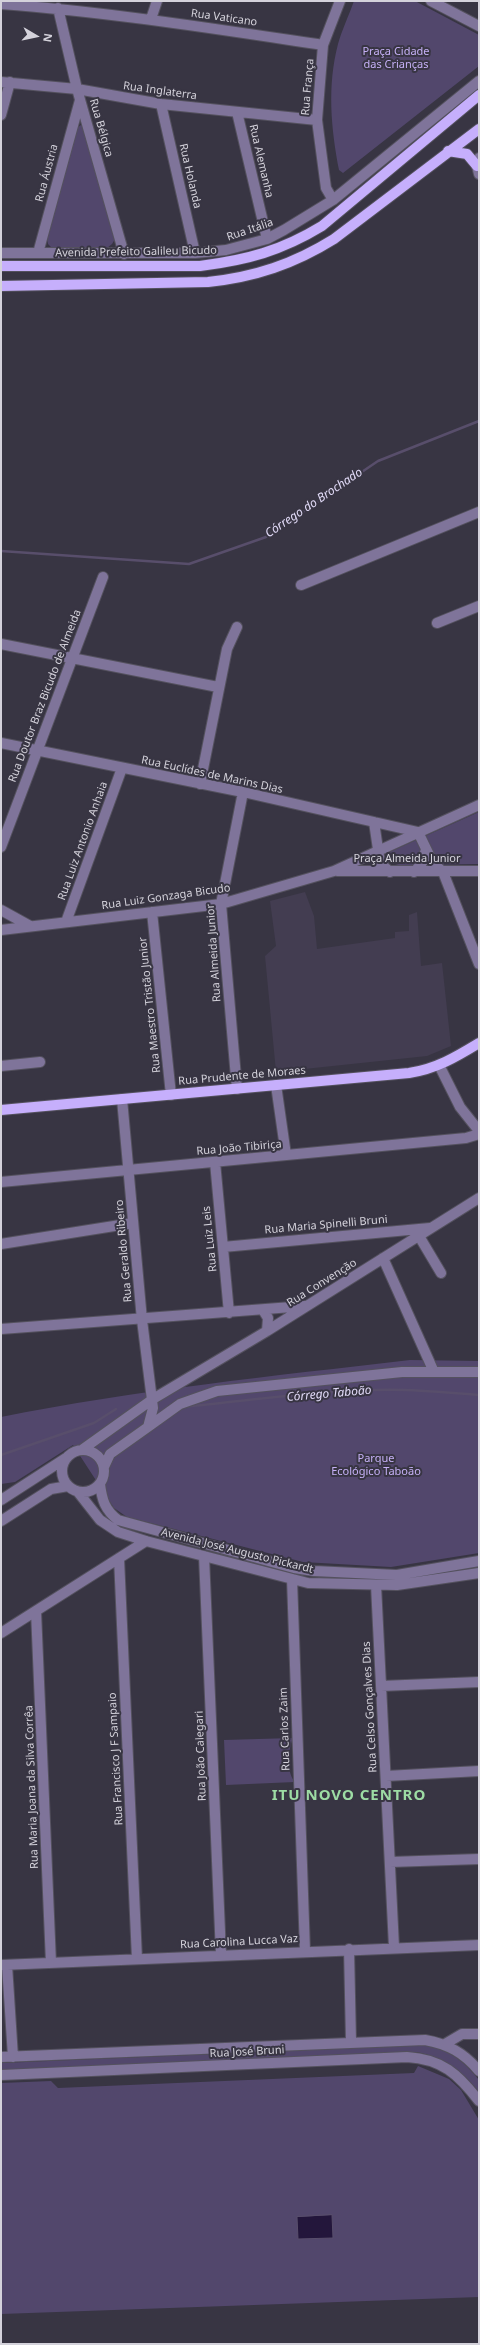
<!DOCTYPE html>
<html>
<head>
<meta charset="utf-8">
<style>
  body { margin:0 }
  #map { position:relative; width:480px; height:2345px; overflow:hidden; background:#383543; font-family:"Noto Sans",sans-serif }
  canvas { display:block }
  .frame { position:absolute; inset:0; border:2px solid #d4d2db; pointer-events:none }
  .north { position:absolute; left:16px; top:16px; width:40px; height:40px; -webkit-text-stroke:3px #383543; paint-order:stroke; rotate:99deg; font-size:11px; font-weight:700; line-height:16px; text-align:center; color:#d4d2db }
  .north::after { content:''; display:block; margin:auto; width:14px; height:18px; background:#d4d2db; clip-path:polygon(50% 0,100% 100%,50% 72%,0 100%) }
</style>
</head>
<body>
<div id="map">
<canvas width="480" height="2345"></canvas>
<div class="frame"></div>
<div class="north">N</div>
</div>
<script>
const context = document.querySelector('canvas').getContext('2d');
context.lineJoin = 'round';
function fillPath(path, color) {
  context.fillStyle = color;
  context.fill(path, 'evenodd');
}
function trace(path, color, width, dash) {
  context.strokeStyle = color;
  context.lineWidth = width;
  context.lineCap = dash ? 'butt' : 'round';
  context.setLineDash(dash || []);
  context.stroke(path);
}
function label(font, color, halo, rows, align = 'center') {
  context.font = font + ' "Noto Sans",sans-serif';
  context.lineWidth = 4;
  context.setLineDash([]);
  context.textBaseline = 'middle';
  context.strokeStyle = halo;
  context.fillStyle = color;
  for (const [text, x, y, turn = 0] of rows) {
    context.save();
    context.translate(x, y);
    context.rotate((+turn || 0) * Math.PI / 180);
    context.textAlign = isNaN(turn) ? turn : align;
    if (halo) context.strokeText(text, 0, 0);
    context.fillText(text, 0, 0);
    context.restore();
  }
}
const built = new Path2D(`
  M305,892L314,916L317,949L395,938V932L409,931V915L417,912L421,966L442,963L451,1046L427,1056L276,1072L265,956L276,946L270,901Z`);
const green = new Path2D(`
  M354,1H415L479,35V66L343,173L339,170C331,128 327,86 338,44C342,30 349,15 354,1Z
  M81,125L85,127L115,239L112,244L107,248L53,249L48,244L47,239L71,138L74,130Z
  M479,812V864L399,865L387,862L385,858L387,853Z
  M410,1360L479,1361V1553L391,1567L303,1562L127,1517L114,1508L73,1445L15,1482L1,1484V1417C136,1390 273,1376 410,1360Z
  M293,1738C288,1750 286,1772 295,1782L226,1785L224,1740Z
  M425,2045C450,2050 464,2061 479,2080V2092C462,2070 444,2058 417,2052L1,2070V2063Z
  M418,2066L449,2079L461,2090L479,2120V2297L1,2314V2083L51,2081L58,2088L414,2073Z`);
const water = new Path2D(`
  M332,2215L333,2238L298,2239L297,2217Z`);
const stream = new Path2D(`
  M1,551L189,564L266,537L378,461L479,421
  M183,1407C257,1400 332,1388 406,1390C430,1391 455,1393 479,1395
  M1,1455L94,1423L116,1409`);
const minor = new Path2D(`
  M431,1L479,26
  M1,4C109,12 216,29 323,45
  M58,8L77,89L124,254
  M151,19L157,1
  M1,82L77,89L161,104L317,120
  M161,104L195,253
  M237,112L267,239
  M1,115L10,82
  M479,158L477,166L479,174
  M333,200L326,188L317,120L323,45L340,1
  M1,253H195L226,250L267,239L284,230L333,200L479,81
  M38,253L80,100
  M301,585L479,512
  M437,623L479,606
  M1,644L218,687
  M1,743L243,792L418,832
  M200,784L227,649L237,627
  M374,822L380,863L390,872
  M418,832L433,863L443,872
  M1,847L103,577
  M337,871H479
  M414,872L422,863L426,849
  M443,872L479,964
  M1,910L30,926
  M152,912L171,1095
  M66,922L122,768
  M1,930L221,904L334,871L479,805
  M439,1065L460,1107L479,1131
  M1,1066L40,1062
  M276,1085L286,1155
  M237,1089L221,904L243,792
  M215,1162L229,1313
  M1,1182L466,1138L479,1134
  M419,1236L441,1273
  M1,1244L133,1223
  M223,1247L430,1228
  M383,1258L434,1372
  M263,1310L268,1318L267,1331
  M1,1329L305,1306
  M148,1427L180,1404L217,1391L402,1372H479
  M83,1449L153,1399L267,1331L479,1198
  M62 1471a21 21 0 1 1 42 0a21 21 0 1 1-42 0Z
  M104,1467L110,1454L148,1427L153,1408L142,1320L122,1099
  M100,1484C102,1500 105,1510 118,1520L294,1568L314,1571L397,1575L479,1561
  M78,1492L100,1520L118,1532L146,1541L308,1583L397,1585L479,1573
  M1,1500L66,1458
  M1,1521L51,1489L68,1486
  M204,1556L221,1955
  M119,1558L137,1959
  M292,1579L305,1951
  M376,1585L394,1947
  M36,1611L51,1963
  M1,1633L146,1541
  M381,1686L479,1682
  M386,1776L479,1771
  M390,1862L479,1859
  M349,1949L351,2042
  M1,1965L479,1945
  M7,1965L13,2057
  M445,2044L462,2034H479
  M1,2057L425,2040C448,2044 464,2053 479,2071
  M1,2075L407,2057C442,2059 458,2074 479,2101`);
const major = new Path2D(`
  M448,151L467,154L477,166
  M1,266H200C247,260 281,251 322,226L479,95
  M1,286L208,282C255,277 294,264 334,239L479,129
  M1,1110L409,1073C436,1069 456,1057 479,1043`);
const streetNames = [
  ["Rua Vaticano",224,18,8],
  ["Rua França",308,87,-85],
  ["Rua Inglaterra",160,91,8],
  ["Rua Bélgica",101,128,74],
  ["Rua Alemanha",261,161,77],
  ["Rua Áustria",47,173,-75],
  ["Rua Holanda",190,176,77],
  ["Rua Itália",250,230,-19],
  ["Avenida Prefeito Galileu Bicudo",136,252,-1],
  ["Rua Doutor Braz Bicudo de Almeida",45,696,-69],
  ["Rua Euclídes de Marins Dias",212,775,12],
  ["Rua Luiz Antonio Anhaia",83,841,-70],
  ["Praça Almeida Junior",407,859],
  ["Rua Luiz Gonzaga Bicudo",166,897,-8],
  ["Rua Almeida Junior",214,953,-94],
  ["Rua Maestro Tristão Junior",150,1005,-96],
  ["Rua Prudente de Moraes",242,1076,-5],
  ["Rua João Tibiriça",239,1148,-5],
  ["Rua Maria Spinelli Bruni",326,1225,-5],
  ["Rua Luiz Leis",210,1239,-96],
  ["Rua Geraldo Ribeiro",124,1251,-95],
  ["Rua Convenção",322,1283,-32],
  ["Avenida José Augusto Pickardt",237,1551,14],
  ["Rua Celso Gonçalves Dias",370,1707,-93],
  ["Rua Carlos Zaim",285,1729,-92],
  ["Rua João Calegari",201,1756,-92],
  ["Rua Francisco J F Sampaio",116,1759,-93],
  ["Rua Maria Joana da Silva Corrêa",32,1787,-92],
  ["Rua Carolina Lucca Vaz",239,1942,-3],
  ["Rua José Bruni",247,2052,-3]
];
const parkNames = [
  ["Praça Cidade",396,52],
  ["das Crianças",396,65],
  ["Parque",376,1459],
  ["Ecológico Taboão",376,1472]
];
const waterNames = [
  ["Córrego do Brochado",314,503,-34],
  ["Córrego Taboão",329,1394,-5]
];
const districtNames = [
  ["ITU NOVO CENTRO",349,1796]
];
fillPath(built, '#433d51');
fillPath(green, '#52476c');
fillPath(water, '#23163b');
trace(water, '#584e6b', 1);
trace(stream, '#584e6b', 2.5);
trace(minor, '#54515e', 12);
trace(major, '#54515e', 12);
trace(minor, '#7f749a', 10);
trace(major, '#c6affc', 10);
label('11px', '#d4d2db', '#383543', streetNames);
label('11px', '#c5b0f6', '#383543', parkNames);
label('italic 12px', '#e2dbf8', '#383543', waterNames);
context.letterSpacing = '1px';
label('bold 15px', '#9ddca4', '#383543', districtNames);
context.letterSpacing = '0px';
</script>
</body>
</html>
